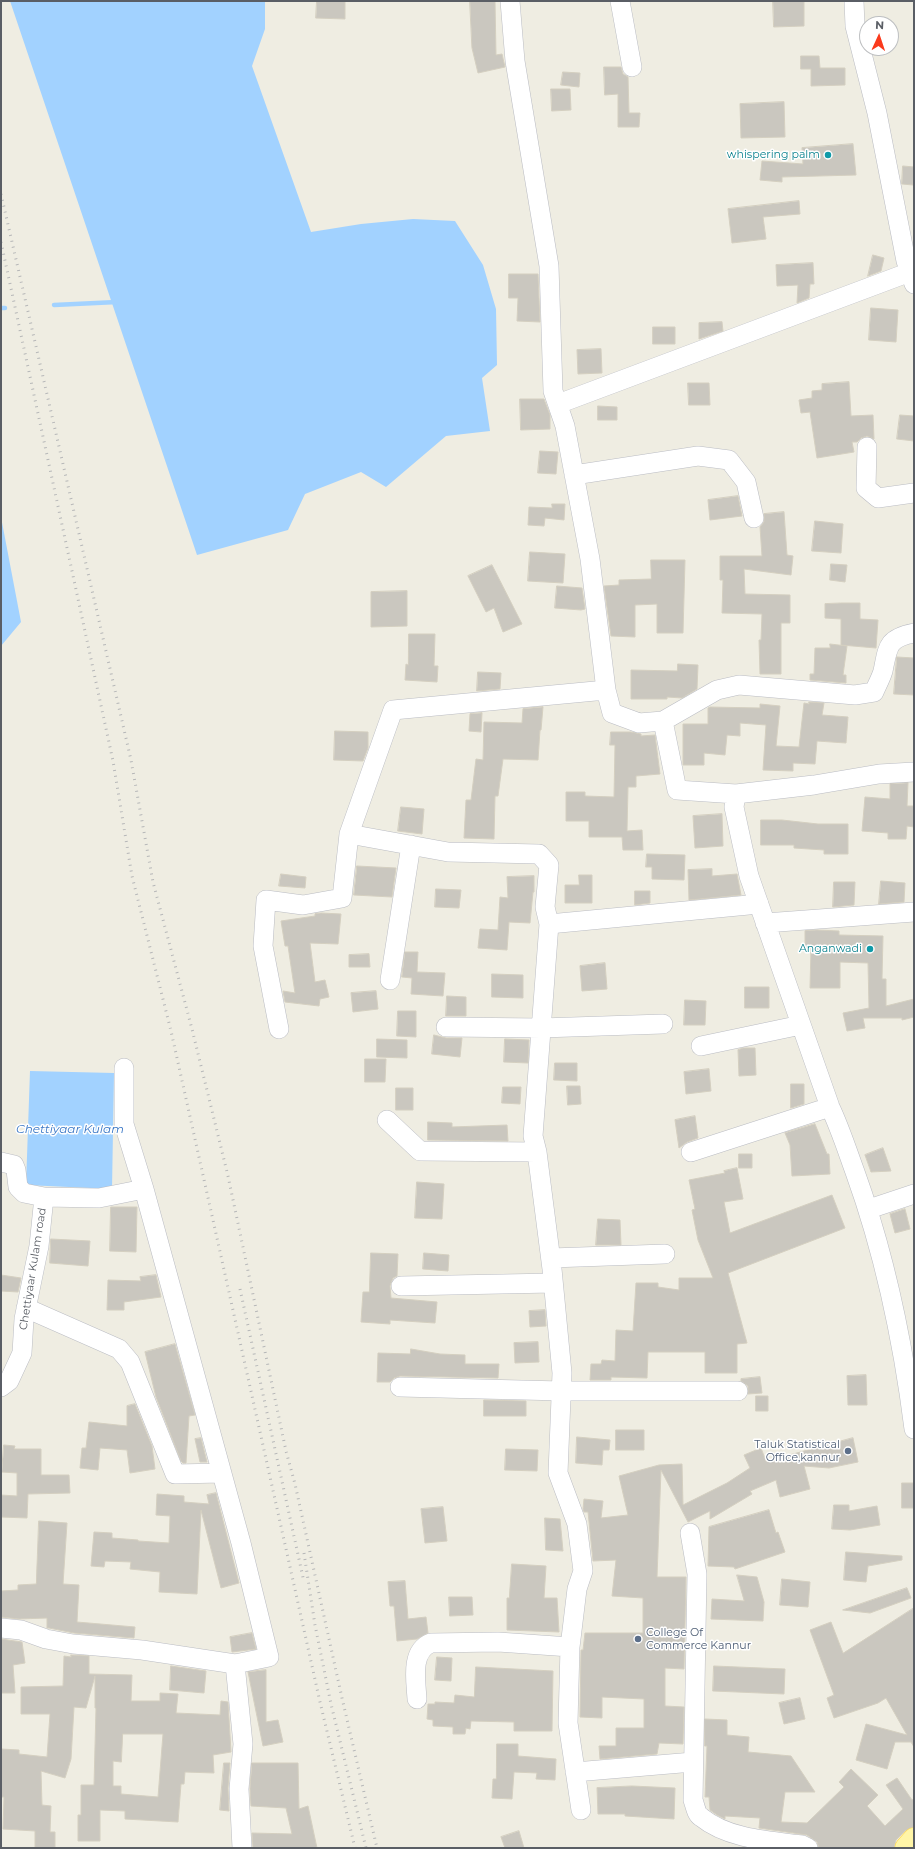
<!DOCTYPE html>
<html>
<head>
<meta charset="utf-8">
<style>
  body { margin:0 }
  #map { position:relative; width:915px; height:1849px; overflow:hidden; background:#efede2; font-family:Montserrat,sans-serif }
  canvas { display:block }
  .frame { position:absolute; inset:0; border:2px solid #5a5e65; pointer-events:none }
  .north { position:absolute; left:859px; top:16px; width:40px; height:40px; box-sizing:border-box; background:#fff; border:1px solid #bdbfc1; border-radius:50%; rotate:3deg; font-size:11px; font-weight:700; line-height:16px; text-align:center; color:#5a5e65 }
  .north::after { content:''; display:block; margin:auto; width:14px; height:18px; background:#fa3a1d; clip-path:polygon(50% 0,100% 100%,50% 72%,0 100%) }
</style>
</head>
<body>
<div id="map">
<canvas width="915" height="1849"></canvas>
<div class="frame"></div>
<div class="north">N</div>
</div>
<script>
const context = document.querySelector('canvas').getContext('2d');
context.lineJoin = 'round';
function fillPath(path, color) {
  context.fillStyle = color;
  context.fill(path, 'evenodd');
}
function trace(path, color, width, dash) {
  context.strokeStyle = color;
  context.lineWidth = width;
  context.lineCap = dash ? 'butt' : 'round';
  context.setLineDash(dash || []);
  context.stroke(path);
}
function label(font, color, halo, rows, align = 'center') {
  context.font = font + ' Montserrat,sans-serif';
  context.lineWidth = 3;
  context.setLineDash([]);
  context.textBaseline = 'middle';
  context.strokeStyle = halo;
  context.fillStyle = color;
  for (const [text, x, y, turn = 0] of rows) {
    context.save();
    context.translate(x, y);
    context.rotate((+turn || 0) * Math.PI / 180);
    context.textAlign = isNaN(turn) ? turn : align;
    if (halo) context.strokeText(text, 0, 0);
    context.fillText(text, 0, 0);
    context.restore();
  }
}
const water = new Path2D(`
  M10,1H265V29L252,66L311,232L361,224L413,219L455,221L483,265L496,309L497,365L482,378L490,431L446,436L386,487L361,472L305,494L288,530L197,555Z
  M1,517L21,622L1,646Z
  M30,1071L114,1073L112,1189L26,1185Z`);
const stream = new Path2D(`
  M54,305L117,302
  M1,308H5`);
const building = new Path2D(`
  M317,1H345V19L316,18Z
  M470,1H495L496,55L502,54L505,67L478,73L472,48Z
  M773,1H804V26L774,27Z
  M801,56H819L820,68H845V85L811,86V69H801Z
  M604,67H621L623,74L628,77L629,113H640L639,127H618V94L605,95Z
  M563,72L580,73L579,87L561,85Z
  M551,89H570L571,110L552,111Z
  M784,102L785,137L741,138L740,104Z
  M853,144L856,175L782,177V182L760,180L762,161L803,164L802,148Z
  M903,166L914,167L913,185L902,184Z
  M799,201L800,214L763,217L766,239L732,243L728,209Z
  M873,255L884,258L881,271L868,276Z
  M813,263L814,284H810L809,298L797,303L798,285L777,286L776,265Z
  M509,274H538L540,322L517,321L518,298H509Z
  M871,308L898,310L896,342L869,340Z
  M722,322L723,331L699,339V323Z
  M653,327H675V344H653Z
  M601,349L602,373L578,374L577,350Z
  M849,382L851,416L873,415L874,439L867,436L861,438L857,442H852L854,452L817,458L810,412L801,413L799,400L812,398V391L822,390V384Z
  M688,383H709L710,405H689Z
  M520,399H544L550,415V429L521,430Z
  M598,406L617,407V420H598Z
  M900,415L914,416V441L897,439Z
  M540,451L558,452L556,474L538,473Z
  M738,496L742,516L710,520L708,500Z
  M552,504H565L564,520L545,518L544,526L528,525L529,507L552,508Z
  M784,512L787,555L793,556L791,575L744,569L745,594L790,595V623H781V674H760L759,640H761L762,614L722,613L723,580H720V556H762L760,527L764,522V514Z
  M815,521L843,524L841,553L812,551Z
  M530,552L565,554L563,583L528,581Z
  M651,560H685L683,633H657V604L635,605V637L611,636L604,586L619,585V580L651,579Z
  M831,564L847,565L845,582L830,580Z
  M492,565L522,624L503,632L494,608L486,612L468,576Z
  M557,586L582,588L585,609L581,610L555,608Z
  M407,591V626L371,627V592Z
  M841,603H860V619L878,620L876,648L841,645V619L825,618V604Z
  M409,634H435L434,666H438L437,682L405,680L406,664L408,665Z
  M830,644L847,646L843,675H846V683L810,680V674H814L815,648H830Z
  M897,657L914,658V695L894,694Z
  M678,664L698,665L697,689L682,698L667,697V699H631V670L677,671Z
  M478,672L501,673L500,689L477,691Z
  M809,702L824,703L822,715L848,717L846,743L817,741L815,764L793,763V771L763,770L766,725L740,723V736L727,735L725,755L704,753V765H683V724H708V708L710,707L760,708V704L780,706L776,746L799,747L804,703L809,704Z
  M543,707L541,730H540L538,760L503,759L498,796H495L494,839L464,838L466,800H471L476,759L483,760L484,722L522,723L523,709Z
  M482,713L481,732L469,731L470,714Z
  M335,731L368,732V748L363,761L334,760Z
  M611,732H631L641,734V736L655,735L660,774L636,776V787H628L627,831L642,830L643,850H623L622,837H589V821H566V792H585V796L614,797L615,745H610Z
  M908,783L907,806H914V827L907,826L906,839H888V833L862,831L865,797L890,799V784Z
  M401,807L424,809L422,834L398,831Z
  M722,814L723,846L695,848L693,816Z
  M761,820H782L818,824H848V854H824V850L794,848V845H761Z
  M647,854L685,855L684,880L652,879V867H646Z
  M357,866L396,868L392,897L354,895Z
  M712,869V876L737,874L741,895L689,900L688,870Z
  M281,874L306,877L305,888L279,886Z
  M579,875H592V903H565V885H579Z
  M534,876V892H533L530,923L509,922L507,950L478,948L480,929L498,930L500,897L508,898L507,877Z
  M881,881L905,883L904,902L879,904Z
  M834,882H855L854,905L833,907Z
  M436,889L461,890L459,908L435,907Z
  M635,891H650V903L635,905Z
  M321,913L341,914L338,944L310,943L315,982L325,980L329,997L320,999L319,1006L285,1002L283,991L295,993L288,946H285L281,921L315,916V914Z
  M817,930L839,931V935L883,936L882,979H886V1006L914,999V1017L902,1020V1018H863L865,1028L847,1031L843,1013L869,1008L868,963L840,962V988H810L811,948H805V931Z
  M405,952H418L417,972L445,973L443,996L411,994L412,978L402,977Z
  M369,954L370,967H349V955Z
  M605,963L607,989L582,991L580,966Z
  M492,974L523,975V998L492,997Z
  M745,987H769V1008H745Z
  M376,991L378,1009L353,1012L351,993Z
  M447,996L466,997V1016H446Z
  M685,1000L706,1001L705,1025H684Z
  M398,1011H416V1037L397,1036Z
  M434,1035L446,1038H462L460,1057L432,1054Z
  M377,1039L407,1040V1058L377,1057Z
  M505,1039L529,1040L528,1063L504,1062Z
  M743,1048H755L756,1075L739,1076L738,1050Z
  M365,1059H386L385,1082H365Z
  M555,1063H577V1081L554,1080Z
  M709,1069L711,1091L686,1094L684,1072Z
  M791,1084H804V1104L791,1108Z
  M567,1086H580L581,1104L568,1105Z
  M503,1087H521L520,1104L502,1103Z
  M396,1088H413V1110H396Z
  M695,1116L698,1138L687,1142L679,1148L675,1120Z
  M428,1122L452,1123V1127L507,1125L508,1141L428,1140Z
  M815,1124L827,1154H829L830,1174L792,1176L790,1145L785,1133Z
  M883,1148L891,1171L871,1172L865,1155Z
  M739,1154H752V1168H739Z
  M737,1168L743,1199L724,1202L730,1233L832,1195L845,1228L728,1273L747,1343L737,1344V1373H705V1352H648L647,1378L611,1377V1380H590L591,1364H601L602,1360L615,1361L616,1330L633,1331L636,1283H658V1287L679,1290V1278H713L698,1240L692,1210L695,1209L689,1180L725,1173L724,1171Z
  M417,1182L444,1184L442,1219L415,1218Z
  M111,1207H137L136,1252L110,1251Z
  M905,1209L910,1229L895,1233L890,1214Z
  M598,1219L620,1220L621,1245H596Z
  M51,1239L90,1241L88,1266L50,1263Z
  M371,1253L398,1254L397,1276L393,1278L390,1286L391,1298L437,1302L435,1323L390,1320V1324L361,1322L363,1292H369Z
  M424,1253L449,1255L448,1271L423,1269Z
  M1,1275L21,1278L18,1292L1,1291Z
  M156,1275L161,1297L124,1302V1310H107L108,1280L141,1281L140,1277Z
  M545,1310L546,1326L530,1327L529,1311Z
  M538,1342L539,1362L515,1363L514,1343Z
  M175,1344L195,1415L189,1416L186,1463H183L181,1461L156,1397L145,1352Z
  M411,1349L440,1354L465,1355V1364H499L498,1378L400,1376L394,1378L390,1382H377L378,1353L410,1354Z
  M866,1375L867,1405H848L847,1376Z
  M760,1377L762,1393L748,1394V1386L741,1381V1379Z
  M756,1396H768V1411H756Z
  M484,1400L526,1401V1416H484Z
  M135,1404L152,1446L155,1469L130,1473L127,1450L100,1448L98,1470L80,1468L82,1448H86L89,1422L127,1426V1406Z
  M616,1430H644V1450H616Z
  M577,1437L610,1440L609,1450H603L602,1465L576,1463Z
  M201,1438L207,1462H200L195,1439Z
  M853,1438L858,1462L829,1468L804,1466L810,1489L780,1497L776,1480L750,1491L752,1494L710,1519V1511L688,1522L661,1470L657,1577H686L684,1669L665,1668V1706L684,1707L683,1744L659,1743L657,1754L600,1759L599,1746H616V1728H644V1699L602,1697V1718L580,1717L581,1650H583L585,1633H643V1598L612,1596L616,1560L593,1561L588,1512H584L583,1509L584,1499L603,1501L601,1518L628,1515L619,1476L659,1465L682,1464L683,1505L727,1483L750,1468L744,1455L761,1448L766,1461Z
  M4,1445L15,1446L14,1449H41V1475H69L70,1493L28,1494L27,1518L1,1517V1495L17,1496V1473L2,1472Z
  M506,1449L538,1450L537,1471L505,1470Z
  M902,1483H914V1508H902Z
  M216,1493L239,1583L221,1588L201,1510L197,1594L159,1592L160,1572L130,1569L131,1562L105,1561L104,1567L91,1566L94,1532L112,1533V1538L138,1540V1541L169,1543L170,1516L156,1515L157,1494L184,1496V1502L209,1504L207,1495Z
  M834,1505H849V1511L877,1506L880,1525L850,1530L832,1529Z
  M443,1507L447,1541L425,1543L421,1509Z
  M769,1510L776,1533L778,1532L785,1552L735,1569L734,1567L708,1566L709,1527Z
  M545,1518L560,1519L563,1551L546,1550Z
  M39,1521L67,1523L63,1584L79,1585L77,1622L135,1627L134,1638L74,1633L49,1628H47V1618L19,1619L1,1617V1591L18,1590V1585L36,1584Z
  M846,1552L902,1556V1560L868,1566L866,1582L844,1580Z
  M512,1564L546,1566L544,1598H557L559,1632L507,1630V1598H509Z
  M737,1575L757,1577L764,1602L763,1621L711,1619L712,1599L744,1601Z
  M782,1579L810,1582L808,1607L780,1605Z
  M405,1581L408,1619L426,1617L428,1633L417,1639L397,1641L394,1606H390L388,1582Z
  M907,1588L911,1598L870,1613L843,1610Z
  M449,1597H472L473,1615L450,1616Z
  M914,1608V1747L911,1742H895L887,1769L856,1760L866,1724L907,1735L886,1698L878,1703L834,1718L827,1698L834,1695L810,1630L831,1622L843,1653Z
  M252,1633L256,1649L232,1652L230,1637Z
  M1,1639L22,1642L25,1663L13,1665L15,1693H1Z
  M71,1655L89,1656V1674L132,1675L131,1701H160V1693L178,1694L176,1713L220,1715L221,1701L228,1702L231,1752L213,1755L214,1773L185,1772L184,1784H181L178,1822L125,1819V1811L100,1810V1841H78V1815H81V1785H94L96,1708H95V1676L86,1708L74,1707L71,1759L65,1778L41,1771L42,1805L51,1806L50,1832H55V1848H35V1831L3,1829L4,1797H1V1749L19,1750V1754L47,1757L50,1714H21V1687L63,1686L64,1656L71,1657ZM123,1734H163L158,1797L121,1794V1786H113V1761L121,1762Z
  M437,1657L452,1658L451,1681L435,1680Z
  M171,1666L206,1671L204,1693L170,1690Z
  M714,1666L785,1669L784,1694L713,1691Z
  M476,1667L553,1671L552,1731H514V1722L471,1721L470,1729L466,1728L465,1734H453V1727L433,1726V1720L427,1719L428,1704H435V1702L454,1703L455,1695L474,1697Z
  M266,1670V1722L278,1720L283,1742L263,1746L248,1672Z
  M800,1698L805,1719L784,1724L779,1703Z
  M705,1719L727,1720V1735L749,1737L748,1752L791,1756L815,1792H785L781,1822L807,1823L844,1787L839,1782L851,1769L878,1795L867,1806L885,1826L903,1809L886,1785L897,1778L912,1800L914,1799V1827L905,1831L896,1840L894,1848H819L817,1842L807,1835L759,1828L760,1818L725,1816V1819L717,1815L710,1810L709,1797H705L707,1746H705Z
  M497,1744H518V1756L556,1759L555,1780L536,1779L537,1773L514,1772L512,1799L492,1798L493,1779H496Z
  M224,1763H230L228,1788L229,1811L220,1810Z
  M252,1763H298L299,1809L308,1806L317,1848H253L252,1833L292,1834L286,1808L251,1806L250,1789Z
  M632,1786L675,1788L674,1819L625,1816V1814H598L597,1788Z
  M519,1831L524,1848H505L501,1837Z`);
const minor = new Path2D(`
  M510,1L515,61L549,266L553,391L565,426L590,559L606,690L612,713L639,723L663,721L717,690L739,685L855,695L874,692C877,685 881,678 883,671C888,647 887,638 914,633
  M620,1L632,67
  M854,1L855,26L877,113L906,261L914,284
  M558,404L910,272
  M867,447L866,488L878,498L914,493
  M574,475L698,456L729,460L746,482L754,518
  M663,721L677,790L736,794L734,807L749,876L830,1107C840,1128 847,1150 855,1172C885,1255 903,1342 914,1429
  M736,794L814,785L879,774L914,772
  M349,834L448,852L539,854L549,865L545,907L549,924L759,904
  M765,923L914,912
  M549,924L533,1136L537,1152L552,1269L562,1373L558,1473L577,1524L583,1571L577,1589L570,1647L568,1723L581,1810
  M390,980L411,845
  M446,1027L541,1028L663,1024
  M279,1029L263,946L266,900L303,905L342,898L349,834L393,710L606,690
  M701,1046L801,1025
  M387,1120L420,1151L537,1152
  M691,1152L830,1107
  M1,1162L14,1165L16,1170L18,1187L24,1193L44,1197L99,1198L144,1189
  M869,1209L914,1194
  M551,1258L665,1254
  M401,1286L553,1283
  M26,1308L119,1349L130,1362L175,1474L222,1473
  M1,1387L9,1381L22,1353L24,1319L39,1246L44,1197
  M400,1387L562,1391H738
  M690,1533L697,1574L693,1800C695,1805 696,1814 701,1817C728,1839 769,1841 802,1845L808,1848
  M1,1628L21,1630L46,1639L73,1644L142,1650L235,1664L269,1657L241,1543L144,1189L124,1124V1068
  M235,1664L243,1744L239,1789L242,1848
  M417,1699C416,1681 410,1651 431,1643L498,1642L570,1647
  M575,1772L693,1762`);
const major = new Path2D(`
  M906,1848L914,1839`);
const rail = new Path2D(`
  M1,194L131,760L153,882L192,1029L228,1176L286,1451L295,1484L342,1698L377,1848
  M1,242L113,761L132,876L171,1031L320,1702L355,1848
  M240,1289L304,1582
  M304,1553L315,1625L331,1704L366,1848`);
const markers = [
  [828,155,4,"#0f9aa8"],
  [870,949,4,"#0f9aa8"],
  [848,1451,4,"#5c6f8a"],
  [638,1639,4,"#5c6f8a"]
];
const cultureNames = [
  ["whispering palm",820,155],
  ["Anganwadi",862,949]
];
const streetNames = [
  ["Chettiyaar Kulam road",33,1269,-81]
];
const serviceNames = [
  ["Taluk Statistical",840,1445],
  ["Office,kannur",840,1458],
  ["College Of",646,1633,"left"],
  ["Commerce Kannur",646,1646,"left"]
];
const waterNames = [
  ["Chettiyaar Kulam",70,1129]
];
fillPath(water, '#a2d2ff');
trace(stream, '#a2d2ff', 4.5);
fillPath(building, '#cac7bf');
trace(building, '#d4cfc0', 1);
trace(minor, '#babcc3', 20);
trace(major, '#ffd64b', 23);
trace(minor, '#fff', 19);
trace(major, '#fff5a7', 22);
trace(rail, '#b6b7b8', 3, [1, 5]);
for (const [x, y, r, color] of markers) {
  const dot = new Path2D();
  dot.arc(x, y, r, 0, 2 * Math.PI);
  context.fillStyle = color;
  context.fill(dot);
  trace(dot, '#fff', 1.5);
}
label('11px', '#0d838f', '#fff', cultureNames, 'right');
label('11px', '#5a5e65', '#fff', streetNames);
label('11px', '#4e5e75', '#fff', serviceNames, 'right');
label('italic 12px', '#3775c5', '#fff', waterNames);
</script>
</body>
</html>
